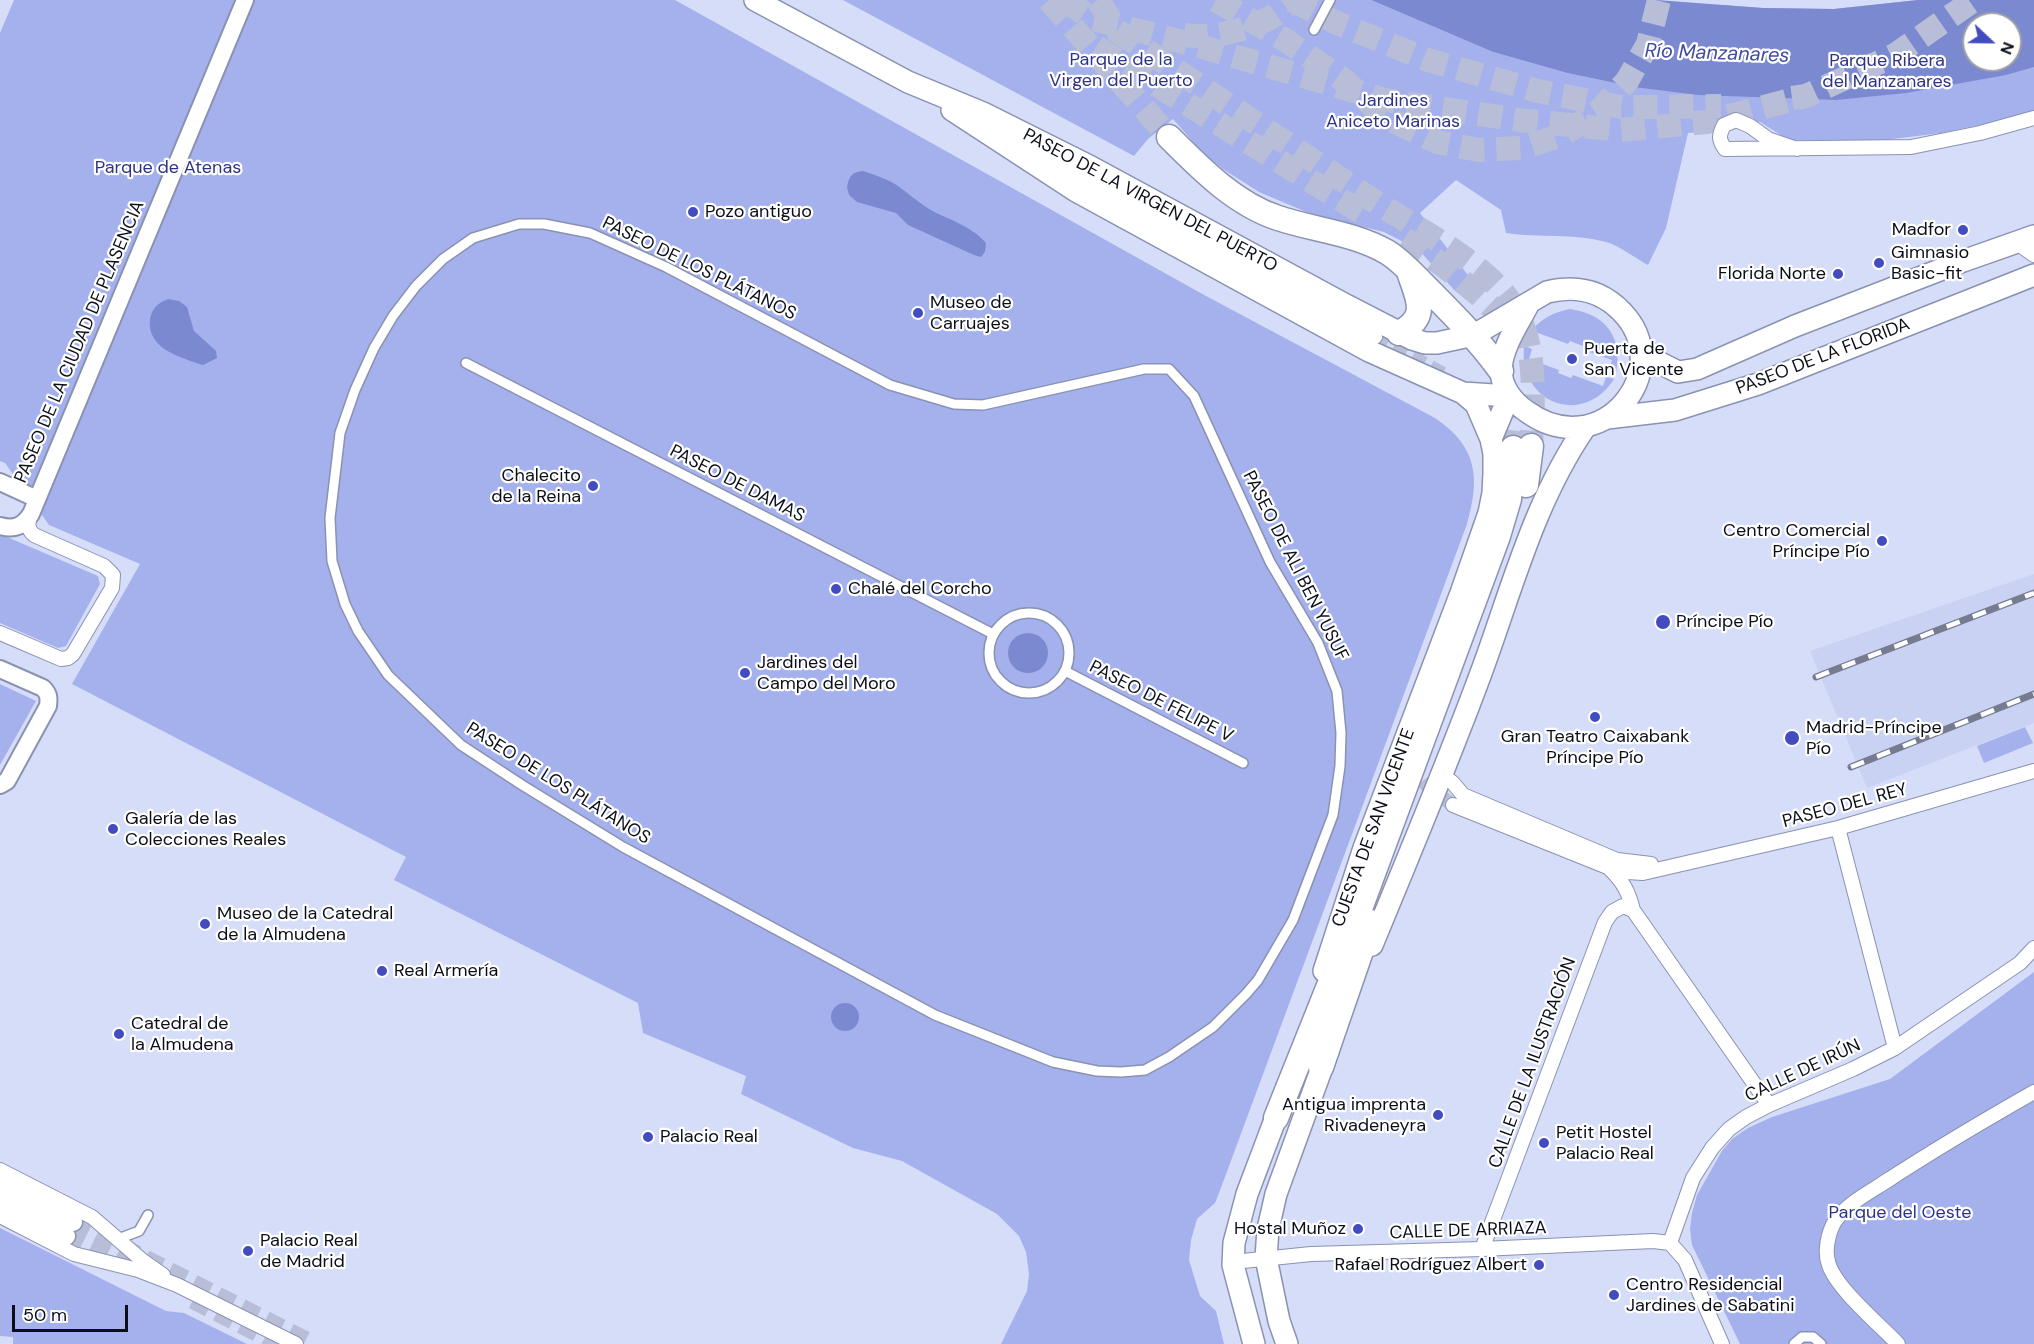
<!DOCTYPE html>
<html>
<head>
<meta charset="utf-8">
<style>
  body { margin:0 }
  #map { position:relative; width:2034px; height:1344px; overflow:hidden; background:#d6ddf9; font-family:"DM Sans",sans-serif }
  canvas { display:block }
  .north { position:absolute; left:1962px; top:12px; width:60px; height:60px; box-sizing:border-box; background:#fff; border:2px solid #9d9fa3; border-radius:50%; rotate:112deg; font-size:16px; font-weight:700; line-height:24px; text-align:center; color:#0b0e19 }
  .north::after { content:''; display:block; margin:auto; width:21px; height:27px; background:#434bc0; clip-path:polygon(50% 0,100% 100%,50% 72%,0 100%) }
  .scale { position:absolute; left:12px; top:1305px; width:116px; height:27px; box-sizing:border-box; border:3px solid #0b0e19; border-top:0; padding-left:8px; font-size:18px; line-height:21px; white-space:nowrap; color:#0b0e19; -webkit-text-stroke:4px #fff; paint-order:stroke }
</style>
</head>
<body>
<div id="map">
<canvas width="2034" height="1344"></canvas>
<div class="north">N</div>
<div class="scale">50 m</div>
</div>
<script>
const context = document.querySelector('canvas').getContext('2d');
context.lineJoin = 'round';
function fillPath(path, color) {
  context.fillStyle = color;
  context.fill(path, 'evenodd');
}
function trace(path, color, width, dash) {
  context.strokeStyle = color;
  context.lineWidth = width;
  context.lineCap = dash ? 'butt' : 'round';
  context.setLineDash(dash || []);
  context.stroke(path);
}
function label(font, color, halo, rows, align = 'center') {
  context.font = font + ' "DM Sans",sans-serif';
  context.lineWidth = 4.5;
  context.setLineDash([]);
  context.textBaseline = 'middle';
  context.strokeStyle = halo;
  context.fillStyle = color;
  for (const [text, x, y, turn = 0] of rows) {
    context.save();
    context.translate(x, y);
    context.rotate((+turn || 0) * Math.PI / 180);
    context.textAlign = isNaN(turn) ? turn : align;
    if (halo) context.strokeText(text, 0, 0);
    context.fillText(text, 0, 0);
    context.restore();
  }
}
const built = new Path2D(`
  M2034,574V723L1867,788L1810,651Z`);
const green = new Path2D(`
  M14,0H675L1206,296L1435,418C1478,447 1480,478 1467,524L1219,1193L1215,1203L1197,1219L1191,1240L1189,1260L1200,1296L1216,1311L1224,1344H1001L1027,1291L1029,1274L1026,1252L1019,1236L997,1214L902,1161L853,1148L741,1094L746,1076L643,1033L638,1003L394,880L406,857L72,684L140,564L49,525L5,463L0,461V33Z
  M843,0H1371L1493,52L1567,73L1634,87L1720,5L1763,8L1834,9L1918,0H2034V112L2003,120L1941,133L1885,140H1789L1760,122L1716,126L1711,131L1688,133L1666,228L1648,265C1635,258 1620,246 1606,242C1573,233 1539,238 1506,233L1501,210L1456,180L1420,213L1471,279L1455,291L1419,250L1384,232L1311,214L1259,192L1223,169L1202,152L1173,119L1148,139L1134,156ZM1974,24H2010V60H1974Z
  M1570,309C1606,314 1623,337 1616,373L1609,370L1612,360L1583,350V346L1570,341L1568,344L1538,333L1535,342L1526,339C1537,321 1550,313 1570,309Z
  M1524,346L1532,349L1529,359L1559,370L1558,373L1571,378L1573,375L1603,386L1606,377L1614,379C1583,428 1518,403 1524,346Z
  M0,534L98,576L100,584L66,646L58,648L0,623Z
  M0,684L36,701L0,765Z
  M2025,727L2033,743L1984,763L1977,746Z
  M2034,972V1344H1740L1692,1245L1690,1229L1692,1213L1697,1195L1722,1151L1732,1139L1748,1128L1772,1117L1890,1079Z
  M0,1228L166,1311L184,1313L247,1344H13V1337L0,1336Z`);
const water = new Path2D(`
  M1371,0H1657L1763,8L1834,9L1918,0H2034V67L2006,75L1906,93L1836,100L1698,95L1634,87L1567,73L1493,52ZM1974,24H2010V60H1974Z
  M863,171C875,175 888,179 898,186C909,194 918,202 929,209C949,220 970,225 986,243L985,252L981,257L974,255L908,225L896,213L857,202L849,195L847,187C849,176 852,172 863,171Z
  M168,299L179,301L187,307L194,331L216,351L217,358L203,365C182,358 146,349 150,319C152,308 158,303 168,299Z
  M1008 653a20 20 0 1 1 40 0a20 20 0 1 1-40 0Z
  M831 1017a14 14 0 1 1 28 0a14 14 0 1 1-28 0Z`);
const minorTunnel = new Path2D(`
  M1375,337L1449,377
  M1416,761C1417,784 1436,793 1453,805`);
const secondaryTunnel = new Path2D(`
  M73,1222L313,1344
  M66,1236L123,1265
  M193,1300L279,1344`);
const motorwayTunnel = new Path2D(`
  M1049,0L1169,137
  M1064,0L1093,19L1206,48L1385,100L1519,120L1621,130L1707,122L1806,96
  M1098,0L1117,31C1201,87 1286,143 1371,199C1414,227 1479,259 1509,300C1539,340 1533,399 1531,446
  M1216,0L1285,40L1345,81L1385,117L1437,142L1479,150L1522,148L1562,135L1598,112L1627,81L1648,44L1659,0
  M1292,0L1337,23L1428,60L1538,91L1621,107L1721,106
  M1184,35C1212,39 1242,31 1268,19C1277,15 1286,6 1295,0
  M1096,47L1364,214
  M1792,98L1806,96L1895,55L1974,0
  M1404,239L1444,266L1479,295L1498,313L1509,339
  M1509,454L1518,392`);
const pedestrian = new Path2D(`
  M1314,30L1330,0
  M519,224H544L590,233L666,267L890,385L954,404L983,405L1144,369H1169L1194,396L1270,562L1318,643L1337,691L1341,733L1340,766L1333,815L1293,920L1258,980L1246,994L1213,1027L1169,1057L1145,1070L1121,1072L1097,1071L1053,1062L935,1015L623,847L522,785L461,745L388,675L358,631L345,604L332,561L330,518L340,433L355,390L374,348L393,316L416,286L443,259L473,238Z
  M466,363L993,634
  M989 653a40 40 0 1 1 80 0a40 40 0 1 1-80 0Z
  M1065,671L1243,763
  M118,1239L139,1231L148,1215
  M1794,1344L1802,1337H1813L1821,1344`);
const minor = new Path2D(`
  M1013,139L1375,337
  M1797,149L1768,139L1750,126L1736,120L1724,125C1719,135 1718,139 1725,149L1911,147L1980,133L2034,118
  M2017,243L2034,255
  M0,633L61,659L68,658L73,654L112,588L113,575L104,566L34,535C26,528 28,523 31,514
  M1442,775L1453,783L1463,795L1617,860L1651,864
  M1453,805L1610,868L1627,872L1643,873L1838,828L2034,771
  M1838,828L1895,1048
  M1610,869C1623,881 1629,893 1633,910L1769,1105
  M0,1170L92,1217L143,1261L163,1275
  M0,1216L74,1254L138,1270L177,1285L296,1344
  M1670,1243L1693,1178L1712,1148L1729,1129L1746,1117L1769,1105L1853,1069L1895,1048L2020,963L2034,948
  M1670,1243L1685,1260L1722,1344
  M1482,1249L1605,922L1612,912L1623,906L1633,910
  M1233,1262L1311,1254L1482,1249L1653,1241L1670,1243
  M1898,1344C1880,1325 1837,1289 1829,1265C1824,1252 1828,1233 1835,1221C1847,1204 1868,1193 1885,1182C1934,1150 1983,1121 2034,1092`);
const tertiary = new Path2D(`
  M0,482L37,499
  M0,526C15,530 23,526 31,514L245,0
  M0,669L43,688C49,694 49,698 48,706L7,781L0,785`);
const secondary = new Path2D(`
  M0,1183L73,1222
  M0,1201L66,1236`);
const primary = new Path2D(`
  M755,0L908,82L983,113L1091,167L1344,304L1412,339L1425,343H1437L1474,335L1547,292C1576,285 1601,290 1622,312C1678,370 1601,466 1526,411C1513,402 1501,387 1501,370C1502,346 1519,323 1529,303
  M952,110L1076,191L1369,351L1463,393L1509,396
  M1639,344L1660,363L1678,372L1697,369L1795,326L1963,261L2034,236
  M1607,418L1675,410L1758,384L2034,275
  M1491,439L1509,396
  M1372,945C1409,855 1447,765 1481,673C1512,589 1534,501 1586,426
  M1324,971L1364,848L1461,593L1489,513L1493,493L1494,473V454L1491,439L1476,404L1463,393
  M1254,1344L1233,1265L1234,1243L1247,1194L1281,1104
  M1287,1344L1279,1321L1266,1258L1268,1229L1276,1194L1328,1051`);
const motorway = new Path2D(`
  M1169,137C1200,168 1235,204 1278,218C1314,230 1354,233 1387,252C1400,260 1411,272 1422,283C1450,311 1478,339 1501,371
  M1399,333C1430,317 1418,299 1409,272
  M1526,485L1531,446
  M1321,1067L1371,922
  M1276,1118L1361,906L1498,536L1509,499L1513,448`);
const rail = new Path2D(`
  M1816,677L2034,593
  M1851,767L2034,694`);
const markers = [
  [693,212,6,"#434bc0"],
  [1963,230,6,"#434bc0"],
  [1879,263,6,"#434bc0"],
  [1838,274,6,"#434bc0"],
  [918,313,6,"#434bc0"],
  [1572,359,6,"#434bc0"],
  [593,486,6,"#434bc0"],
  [1882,541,6,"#434bc0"],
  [836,589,6,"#434bc0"],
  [1663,622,8,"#434bc0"],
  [745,673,6,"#434bc0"],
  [1595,717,6,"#434bc0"],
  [1792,738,8,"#434bc0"],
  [113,829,6,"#434bc0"],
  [205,924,6,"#434bc0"],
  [382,971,6,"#434bc0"],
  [119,1034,6,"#434bc0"],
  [1438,1115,6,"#434bc0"],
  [648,1137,6,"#434bc0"],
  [1544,1143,6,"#434bc0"],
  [1358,1229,6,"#434bc0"],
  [248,1251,6,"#434bc0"],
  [1539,1265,6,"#434bc0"],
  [1614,1295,6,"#434bc0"]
];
const parkNames = [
  ["Parque de la",1121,60],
  ["Virgen del Puerto",1121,81],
  ["Parque Ribera",1887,61],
  ["del Manzanares",1887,82],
  ["Jardines",1393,101],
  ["Aniceto Marinas",1393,122],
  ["Parque de Atenas",168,168],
  ["Parque del Oeste",1900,1213]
];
const streetNames = [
  ["PASEO DE LA VIRGEN DEL PUERTO",1150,201,28],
  ["PASEO DE LOS PLÁTANOS",699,269,26],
  ["PASEO DE LA CIUDAD DE PLASENCIA",80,342,-67],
  ["PASEO DE LA FLORIDA",1823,357,-21],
  ["PASEO DE DAMAS",737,484,27],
  ["PASEO DE ALI BEN YUSUF",1295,566,63],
  ["PASEO DE FELIPE V",1161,702,27],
  ["PASEO DE LOS PLÁTANOS",558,784,32],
  ["PASEO DEL REY",1845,806,-15],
  ["CUESTA DE SAN VICENTE",1374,828,-70],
  ["CALLE DE LA ILUSTRACIÓN",1533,1063,-70],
  ["CALLE DE IRÚN",1803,1071,-25],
  ["CALLE DE ARRIAZA",1468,1231,-2]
];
const poiNames = [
  ["Pozo antiguo",705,212],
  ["Madfor",1951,230,"right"],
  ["Gimnasio",1891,253],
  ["Basic-fit",1891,274],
  ["Florida Norte",1826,274,"right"],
  ["Museo de",930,303],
  ["Carruajes",930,324],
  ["Puerta de",1584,349],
  ["San Vicente",1584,370],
  ["Chalecito",581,476,"right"],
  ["de la Reina",581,497,"right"],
  ["Centro Comercial",1870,531,"right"],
  ["Príncipe Pío",1870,552,"right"],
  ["Chalé del Corcho",848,589],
  ["Príncipe Pío",1676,622],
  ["Jardines del",757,663],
  ["Campo del Moro",757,684],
  ["Madrid-Príncipe",1806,728],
  ["Pío",1806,749],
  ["Gran Teatro Caixabank",1595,737,"center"],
  ["Príncipe Pío",1595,758,"center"],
  ["Galería de las",125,819],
  ["Colecciones Reales",125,840],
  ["Museo de la Catedral",217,914],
  ["de la Almudena",217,935],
  ["Real Armería",394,971],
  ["Catedral de",131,1024],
  ["la Almudena",131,1045],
  ["Antigua imprenta",1426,1105,"right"],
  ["Rivadeneyra",1426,1126,"right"],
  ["Petit Hostel",1556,1133],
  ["Palacio Real",1556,1154],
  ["Palacio Real",660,1137],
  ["Hostal Muñoz",1346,1229,"right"],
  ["Palacio Real",260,1241],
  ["de Madrid",260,1262],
  ["Rafael Rodríguez Albert",1527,1265,"right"],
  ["Centro Residencial",1626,1285],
  ["Jardines de Sabatini",1626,1306]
];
const waterNames = [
  ["Río Manzanares",1717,54,2]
];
fillPath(built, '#cad2f4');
fillPath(green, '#a4b1ed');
fillPath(water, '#7b89d1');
trace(minorTunnel, '#b8bed7', 14, [14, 7]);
trace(secondaryTunnel, '#b8bed7', 18, [18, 9]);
trace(motorwayTunnel, '#b8bed7', 24, [24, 12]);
trace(pedestrian, '#8a92b2', 12);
trace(minor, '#8a92b2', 16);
trace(tertiary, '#8a92b2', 20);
trace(secondary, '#8a92b2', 21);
trace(primary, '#8a92b2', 24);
trace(motorway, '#8a92b2', 27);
trace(pedestrian, '#fff', 9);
trace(minor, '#fff', 14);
trace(tertiary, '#fff', 16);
trace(secondary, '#fff', 18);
trace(primary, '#fff', 21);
trace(motorway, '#fff', 24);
trace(rail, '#767b8f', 7);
trace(rail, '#fff', 4.5, [14]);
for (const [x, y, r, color] of markers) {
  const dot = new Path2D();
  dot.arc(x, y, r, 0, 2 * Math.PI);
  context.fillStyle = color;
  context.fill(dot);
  trace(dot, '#fff', 2);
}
label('18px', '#2d3387', '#fff', parkNames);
label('18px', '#0b0e19', '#fff', streetNames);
label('18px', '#0b0e19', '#fff', poiNames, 'left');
label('italic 20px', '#414ba1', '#fff', waterNames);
</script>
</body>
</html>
